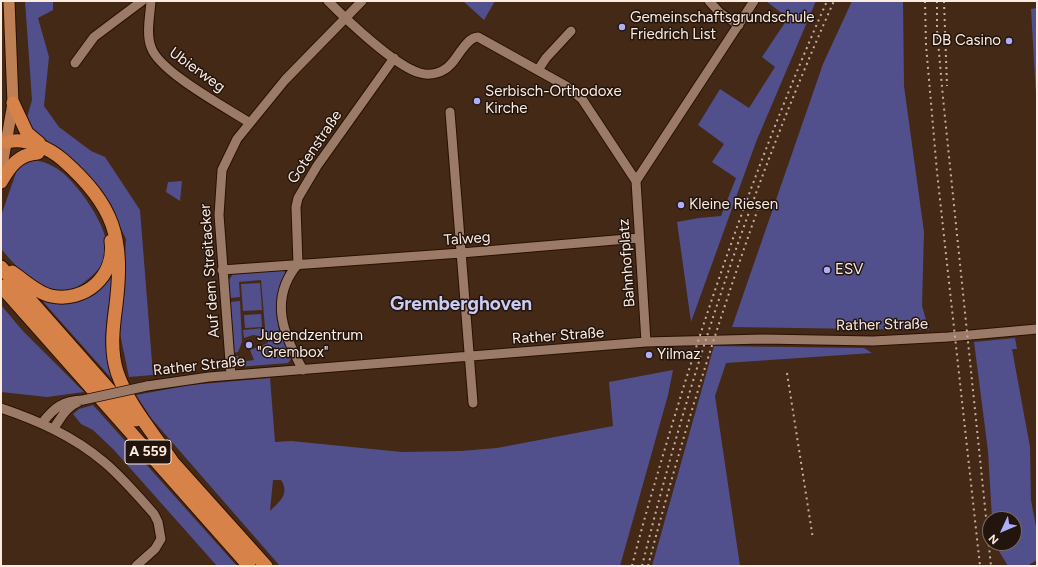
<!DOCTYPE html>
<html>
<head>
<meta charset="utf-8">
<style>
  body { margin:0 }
  #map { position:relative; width:1038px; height:567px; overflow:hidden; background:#442917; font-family:Figtree,sans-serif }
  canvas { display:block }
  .frame { position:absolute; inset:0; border:2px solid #feebe0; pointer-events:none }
  .north { position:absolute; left:982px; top:511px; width:40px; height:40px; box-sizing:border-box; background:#21150d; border:1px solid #796b61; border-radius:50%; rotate:226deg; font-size:11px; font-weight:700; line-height:16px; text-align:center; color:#feebe0 }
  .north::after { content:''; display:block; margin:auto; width:14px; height:18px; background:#afaefa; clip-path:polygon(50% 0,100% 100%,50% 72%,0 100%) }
</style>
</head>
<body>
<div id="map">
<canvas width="1038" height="567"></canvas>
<div class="frame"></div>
<div class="north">N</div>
</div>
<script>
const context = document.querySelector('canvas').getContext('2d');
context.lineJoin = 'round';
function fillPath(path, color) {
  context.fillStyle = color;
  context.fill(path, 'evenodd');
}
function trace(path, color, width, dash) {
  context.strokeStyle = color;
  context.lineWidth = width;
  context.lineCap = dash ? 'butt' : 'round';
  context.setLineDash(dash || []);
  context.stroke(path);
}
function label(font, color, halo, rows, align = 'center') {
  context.font = font + ' Figtree,sans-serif';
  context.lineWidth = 3;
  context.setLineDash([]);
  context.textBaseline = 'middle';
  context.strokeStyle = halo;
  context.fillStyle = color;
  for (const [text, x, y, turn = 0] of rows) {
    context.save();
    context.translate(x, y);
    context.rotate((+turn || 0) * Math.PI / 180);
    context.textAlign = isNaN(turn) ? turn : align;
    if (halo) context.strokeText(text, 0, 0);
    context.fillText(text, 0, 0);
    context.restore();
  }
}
const green = new Path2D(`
  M25,1H53V10L38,18L49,57L44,106L59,127L91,151L105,157L140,210L153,375L129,377L120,334L126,239L105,196L80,166L38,134L26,121L32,100Z
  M463,1H495L484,20Z
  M766,1H816L756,142L691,322L677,222L699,218L721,216L736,178L712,162L724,144L698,125L720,89L749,108L775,67L762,57L788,18Z
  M852,1H903L904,86L924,232L922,306L929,330L732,327L823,64Z
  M1037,8V96H1036L1031,9Z
  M27,159C38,160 46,162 56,168C76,180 111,229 107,253C104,264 96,273 87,280C52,309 24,275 1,249V216L19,164Z
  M182,181L180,201L166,192L168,182Z
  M115,261L106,325L105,344L114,377L111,378L38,296C41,298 45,301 49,302C64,307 91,301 101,289C108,281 112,271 115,261Z
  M284,270L285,273C278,291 274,316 281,335C284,343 290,350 292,358L288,363L238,367L236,365L234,356H238L239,362L254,360L250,350L268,343L266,337L253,335L244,338L243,330L265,328L261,280L239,282L240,297L230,298L229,280L233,274Z
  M260,283L262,310L243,311L241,284Z
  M240,301L242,342L238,352L234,353L230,302Z
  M1,305L22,330L84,392L47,397L1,392Z
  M261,314L262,327L245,328L244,315Z
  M1015,338L1017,349H1012L1030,447L1031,500L1037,532V560L1027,566H1008L994,543H1014V519H992L988,451L974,342Z
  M714,346L864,348L872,353L726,363L715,396L740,566H652Z
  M673,370L668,395L620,566H280L151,418L136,395L190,385L270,378L275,442L291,441L402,452L461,451L497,448L613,426L609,382ZM273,480H281C290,494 280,501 270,511Z
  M93,405L237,566H217L114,450L93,430L81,424L73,414L79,409Z`);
const minor = new Path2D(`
  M151,1C150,15 146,34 151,47C159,72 227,108 250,123
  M328,1C346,19 396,67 420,73C431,76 443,73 451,64C458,57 467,37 478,37L566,86L582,99L636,181
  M709,1L720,13L739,25
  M75,63L94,37L142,1
  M538,70L546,58L571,31
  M450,112L473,403
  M636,181L754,1
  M636,181L646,342
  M298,264L296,207L298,198L317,166L394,58
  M298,264C268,299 284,336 303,370
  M222,270L461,253L639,238
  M231,375L219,215L222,170L237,139L285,80L362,1
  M147,386L209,377L646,342L763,339L873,341L948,337L1037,329
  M1,408C39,421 73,436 104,462C122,477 138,496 154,514L158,522L161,539L155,549L136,566
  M42,423C54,408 63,400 83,400
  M54,428C61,418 66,407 78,402`);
const major = new Path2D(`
  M1,172L13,103L9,1`);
const highway = new Path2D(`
  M13,103L27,133L39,143
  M7,142C25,137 49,148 63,160C115,206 124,238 116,305C113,327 110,350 117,372C128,405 155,435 174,464
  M1,182C10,166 19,154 38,153
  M1,267L136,420
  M12,272C24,280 37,293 51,296C85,303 116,276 111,241
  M1,286L249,566
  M170,459L266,566`);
const rail = new Path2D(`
  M925,1L926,45L937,172L980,566
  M937,1V30L943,98L991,566
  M944,1L947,86
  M787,373L813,539
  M632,566C643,522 656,479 669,435C713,287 765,142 827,1
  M642,566C690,373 753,183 834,1
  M648,566C680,444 717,324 759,206`);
const minorBridge = new Path2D(`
  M83,400L147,386`);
const markers = [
  [622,27,4,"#afaefa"],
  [1009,41,4,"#afaefa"],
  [477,101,4,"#afaefa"],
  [681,205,4,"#afaefa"],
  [827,270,4,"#afaefa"],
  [249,345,4,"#afaefa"],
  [649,355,4,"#afaefa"]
];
const shields = [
  [148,452,46]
];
const shieldNames = [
  ["A 559",148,452]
];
const poiNames = [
  ["Gemeinschaftsgrundschule",630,18],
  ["Friedrich List",630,35],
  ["DB Casino",1001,41,"right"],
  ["Serbisch-Orthodoxe",485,92],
  ["Kirche",485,109],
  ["Kleine Riesen",689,205],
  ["ESV",835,270],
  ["Jugendzentrum",257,336],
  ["\"Grembox\"",257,353],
  ["Yilmaz",657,355]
];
const streetNames = [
  ["Ubierweg",197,70,36],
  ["Gotenstraße",315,147,-56],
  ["Talweg",467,239,-4],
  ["Bahnhofplatz",627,263,-94],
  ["Auf dem Streitacker",210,271,-94],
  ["Rather Straße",882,325,-1],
  ["Rather Straße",558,336,-4],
  ["Rather Straße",199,366,-6]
];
const districtNames = [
  ["Gremberghoven",461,304]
];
fillPath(green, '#524f8d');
trace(minor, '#291101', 11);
trace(major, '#291101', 13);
trace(highway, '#291101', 15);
trace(minor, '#9b7b67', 9);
trace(major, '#bf7f54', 11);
trace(highway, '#d78248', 13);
trace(rail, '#c5afa2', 2, [2, 4]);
trace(minorBridge, '#291101', 11, []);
trace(minorBridge, '#9b7b67', 9);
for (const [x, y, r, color] of markers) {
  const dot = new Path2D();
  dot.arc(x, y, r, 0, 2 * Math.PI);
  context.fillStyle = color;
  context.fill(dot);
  trace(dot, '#21150d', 1.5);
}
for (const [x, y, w] of shields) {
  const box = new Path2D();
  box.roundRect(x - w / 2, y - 12, w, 24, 3);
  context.fillStyle = '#21150d';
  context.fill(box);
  trace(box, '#feebe0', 1);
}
label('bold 14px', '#feebe0', null, shieldNames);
label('15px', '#feebe0', '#21150d', poiNames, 'left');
label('15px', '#feebe0', '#21150d', streetNames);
label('bold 19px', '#cacbf6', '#21150d', districtNames);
</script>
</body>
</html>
